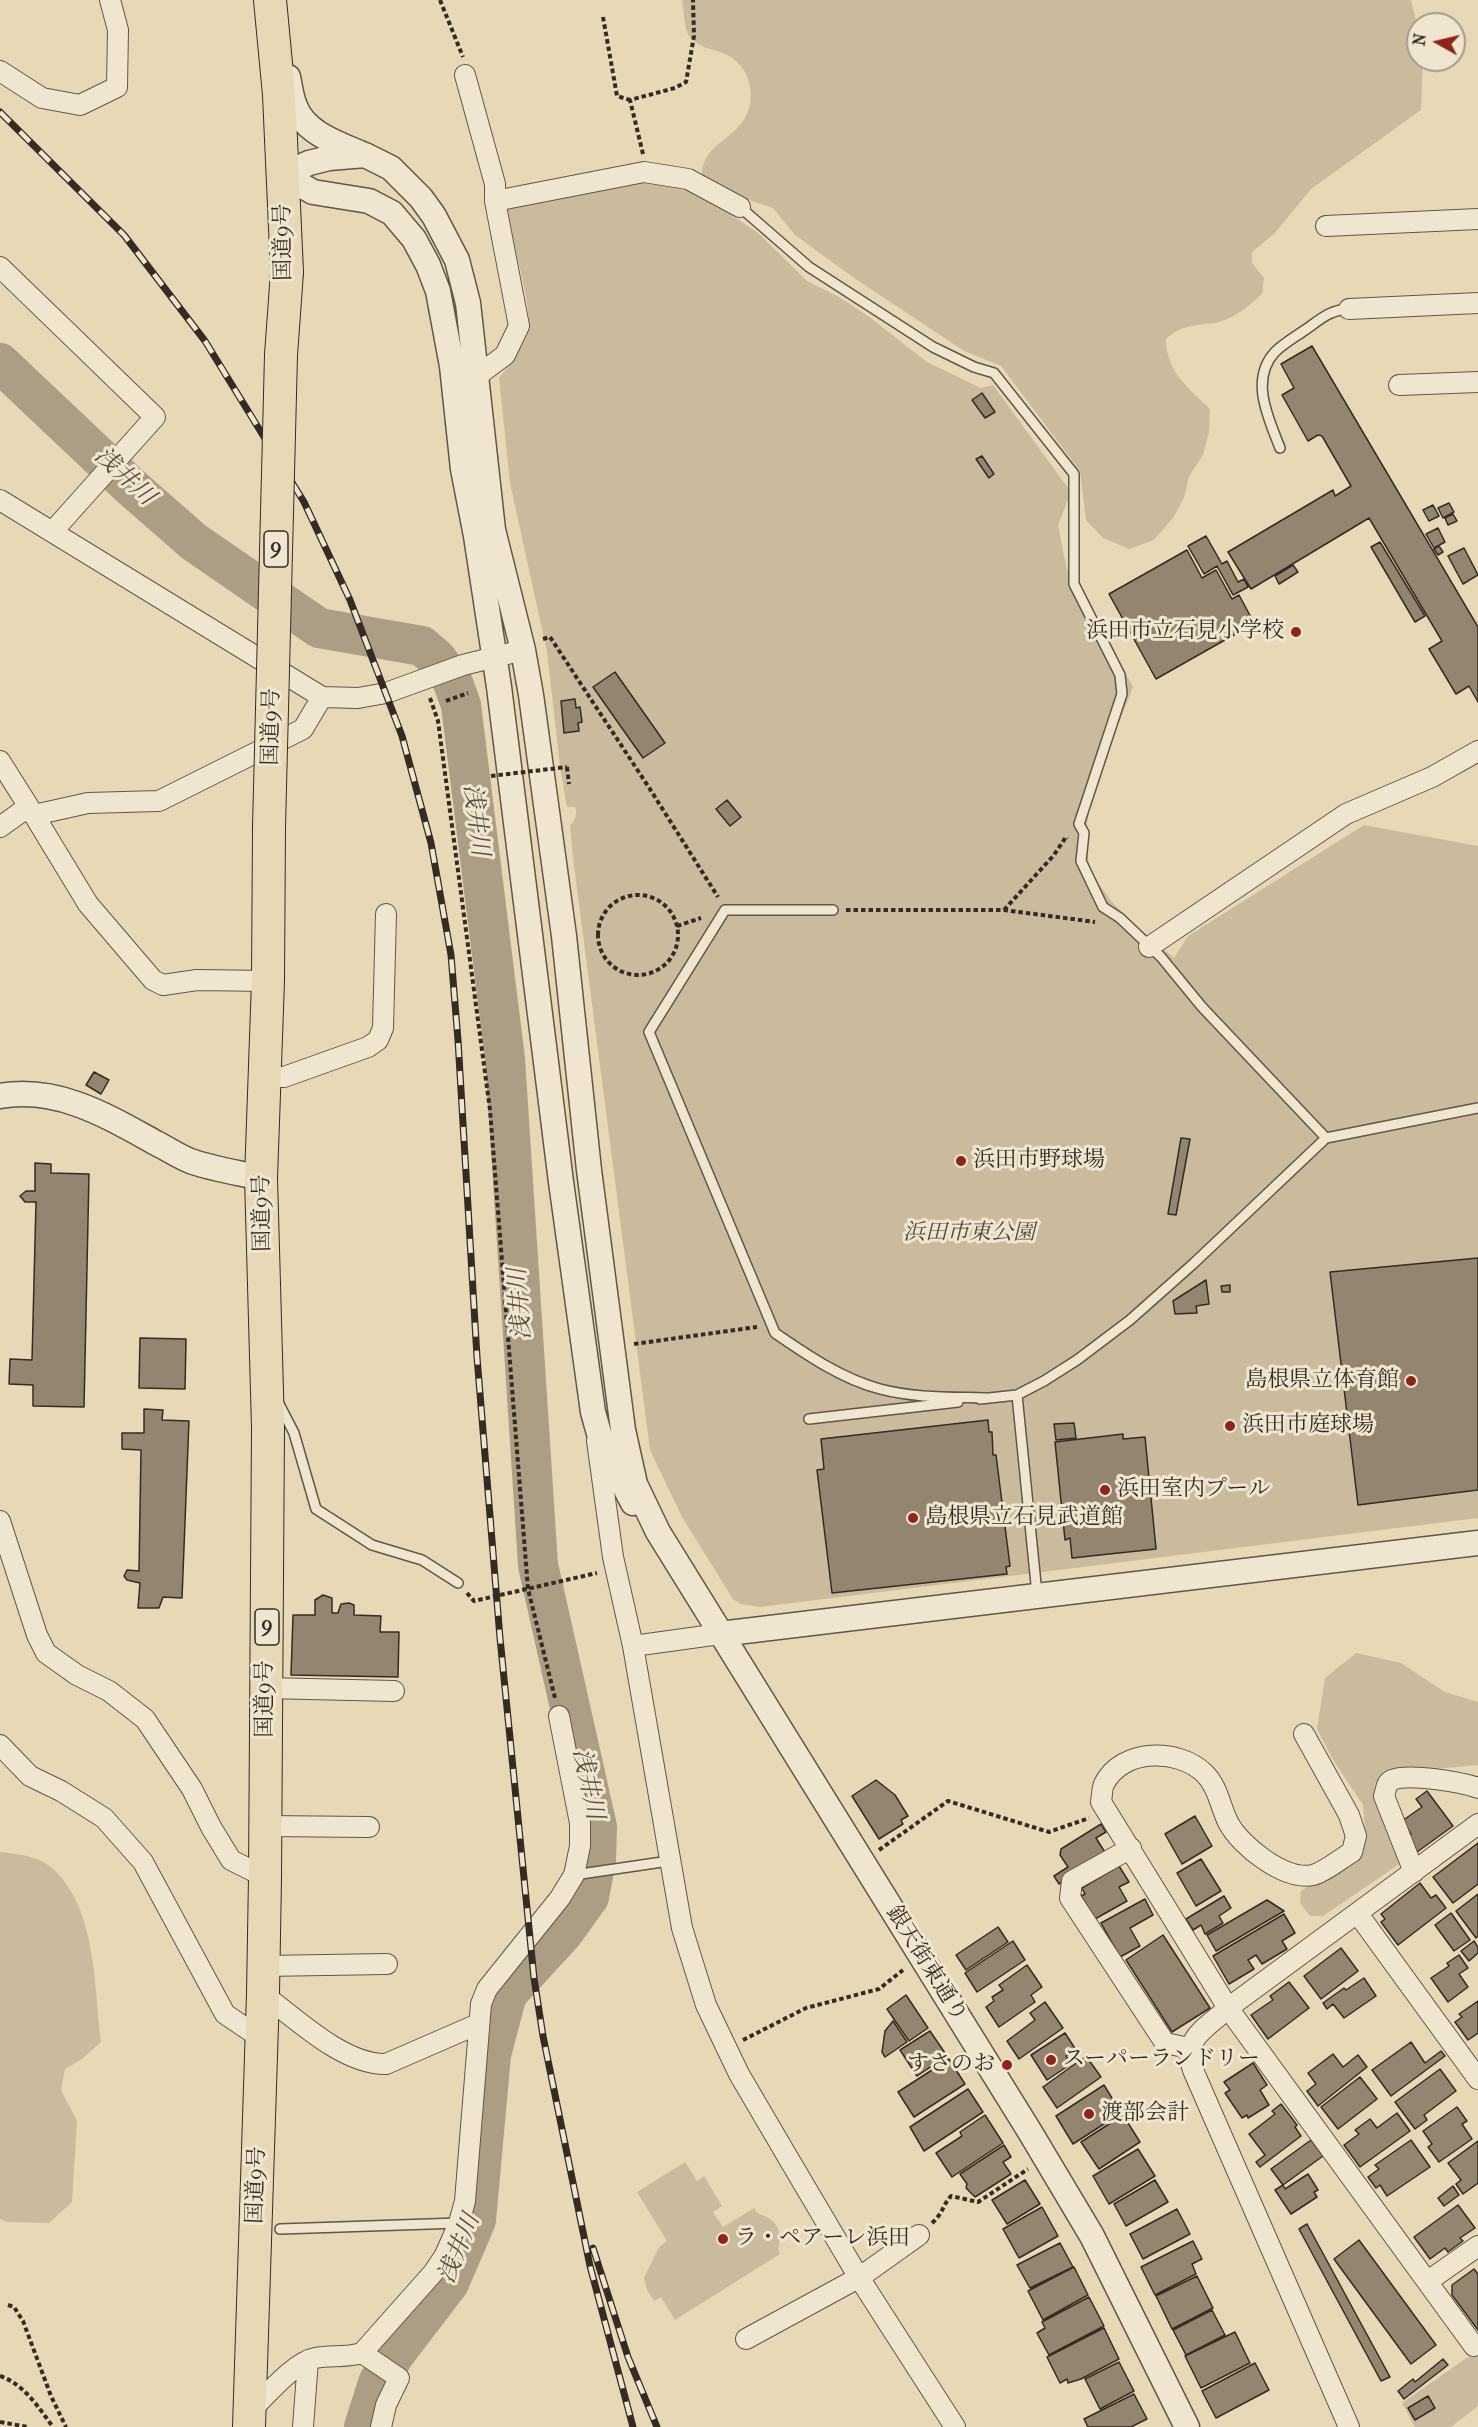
<!DOCTYPE html>
<html>
<head>
<meta charset="utf-8">
<style>
  body { margin:0 }
  #map { position:relative; width:1478px; height:2427px; overflow:hidden; background:#e8d9b6; font-family:"IM FELL French Canon",serif }
  canvas { display:block }
  .north { position:absolute; left:1406px; top:12px; width:60px; height:60px; box-sizing:border-box; background:#f0e6d0; border:2px solid #a69b8b; border-radius:50%; rotate:278deg; font-size:16px; font-weight:700; line-height:24px; text-align:center; color:#362b24 }
  .north::after { content:''; display:block; margin:auto; width:21px; height:27px; background:#8f2418; clip-path:polygon(50% 0,100% 100%,50% 72%,0 100%) }
</style>
</head>
<body>
<div id="map">
<canvas width="1478" height="2427"></canvas>
<div class="north">N</div>
</div>
<script>
const context = document.querySelector('canvas').getContext('2d');
context.lineJoin = 'round';
function fillPath(path, color) {
  context.fillStyle = color;
  context.fill(path, 'evenodd');
}
function trace(path, color, width, dash) {
  context.strokeStyle = color;
  context.lineWidth = width;
  context.lineCap = dash ? 'butt' : 'round';
  context.setLineDash(dash || []);
  context.stroke(path);
}
function label(font, color, halo, rows, align = 'center') {
  context.font = font + ' "IM FELL French Canon","Noto Serif JP",serif';
  context.lineWidth = 6;
  context.setLineDash([]);
  context.textBaseline = 'middle';
  context.strokeStyle = halo;
  context.fillStyle = color;
  for (const [text, x, y, turn = 0] of rows) {
    context.save();
    context.translate(x, y);
    context.rotate((+turn || 0) * Math.PI / 180);
    context.textAlign = isNaN(turn) ? turn : align;
    if (halo) context.strokeText(text, 0, 0);
    context.fillText(text, 0, 0);
    context.restore();
  }
}
const green = new Path2D(`
  M682,0H1411L1418,28V60H1423L1421,110L1311,189L1274,234L1252,252V263L1264,278L1262,294C1250,305 1235,318 1219,322C1199,326 1183,323 1166,339C1166,371 1188,388 1210,409L1209,432L1203,455L1189,476L1184,498L1173,518L1154,540L1129,549L1103,538L1086,520L1080,471L1001,366L964,351L854,278L795,235L773,208L715,189L702,176C702,139 744,141 750,103C753,83 745,63 725,54C712,48 699,49 689,36C684,28 684,10 682,0Z
  M646,179L684,185L705,197L758,233L807,281L837,296L868,316L927,362L981,388L993,385L1071,492L1058,525L1067,570L1133,687C1116,733 1077,811 1088,859C1091,874 1105,894 1116,906C1132,925 1155,941 1174,958L1188,936L1364,825L1478,846V1518L760,1607L741,1604L733,1599L682,1517L650,1450L574,866L570,826C575,819 578,815 575,807H567L560,766L547,652L510,483L499,378C511,363 522,350 528,331C534,311 510,231 504,207Z
  M1356,1653L1401,1663L1445,1692L1478,1702V1765L1423,1770H1384L1375,1784L1385,1826L1401,1863L1323,1916H1310L1300,1903L1301,1891L1361,1854L1366,1839L1363,1805L1332,1758L1317,1729L1325,1678Z
  M0,1852C17,1854 39,1856 52,1868C97,1908 94,1987 101,2042L82,2059L65,2069L61,2090L77,2121L72,2202L49,2223L7,2222L0,2219Z
  M685,2162L697,2181L704,2176L722,2206L713,2212L723,2227L754,2208C758,2216 764,2214 770,2219C781,2227 781,2238 778,2250L780,2254L675,2320L661,2297L654,2301L647,2290L644,2278L659,2247L667,2241L637,2192Z
  M1478,2350V2406L1451,2427H1415L1402,2403Z`);
const river = new Path2D(`
  M0,363L130,486L194,542L319,628L422,646L437,659L452,680L461,705L505,1059L538,1565L597,1827L596,1860L589,1897L564,1932L507,1994L491,2055L476,2220L449,2283L394,2355L378,2383L364,2427`);
const building = new Path2D(`
  M1312,346L1478,627V702L1469,686L1456,694L1429,649L1442,641L1369,518L1251,589L1228,552L1333,490L1335,496L1351,486L1322,436L1318,435L1308,441L1282,395L1294,388L1281,364Z
  M982,393L995,412L985,418L972,400Z
  M982,456L994,474L989,478L976,459Z
  M1449,503L1454,512L1443,518L1438,508Z
  M1433,505L1439,516L1429,521L1423,510Z
  M1453,514L1457,521L1448,525L1445,518Z
  M1438,528L1445,542L1434,548L1426,534Z
  M1206,536L1222,564L1227,561L1238,582L1244,579L1248,587L1233,595L1217,566L1204,574L1188,546Z
  M1380,542L1425,616L1415,622L1371,547Z
  M1439,546L1443,552L1438,555L1434,549Z
  M1464,548L1478,575L1463,584L1448,556Z
  M1187,550L1202,578L1216,570L1232,599L1239,595L1253,621L1238,629L1239,632L1156,679L1109,594Z
  M1293,565L1298,572L1279,584L1275,576Z
  M615,672L665,743L643,758L593,687Z
  M575,699L576,708L580,707L582,722L578,723L579,731L564,733L561,701Z
  M727,800L741,817L730,826L716,809Z
  M94,1072L109,1080L101,1094L86,1085Z
  M1181,1138L1190,1139L1176,1215L1168,1214Z
  M35,1163L51,1164V1173L89,1174L84,1407L33,1406V1385L9,1384L10,1359L32,1360L36,1202H25L20,1196L26,1191H35Z
  M1478,1258V1490L1358,1505L1330,1272Z
  M1206,1280L1209,1304L1196,1306L1197,1313L1175,1314L1173,1301Z
  M1230,1285V1292H1222L1221,1286Z
  M140,1338L186,1339L185,1389L139,1388Z
  M144,1409L163,1410L162,1420L189,1421L182,1598L163,1597L159,1608H138L140,1583L127,1580L124,1576L127,1570L139,1571L141,1450L122,1449V1433H144Z
  M988,1420L989,1432H992L993,1455H996L1010,1566L1006,1567L1007,1574L832,1593L817,1470L824,1469L821,1439Z
  M1074,1423L1076,1438L1056,1440L1054,1424Z
  M1123,1434V1439L1145,1437L1156,1549L1072,1558L1070,1538L1065,1540L1055,1442Z
  M323,1595L332,1598V1613H338L341,1604L349,1603L354,1605V1615L381,1616L380,1632H399L398,1677L291,1675L293,1615H315V1600Z
  M876,1780L895,1795L908,1816L901,1820L903,1824L879,1839L852,1796Z
  M1427,1791L1453,1826L1417,1852L1407,1838L1411,1834L1402,1821L1422,1807L1416,1799Z
  M1195,1816L1212,1846L1182,1864L1165,1834Z
  M1101,1824L1106,1832L1096,1838L1106,1854L1059,1884L1054,1876L1068,1867L1060,1855L1061,1849Z
  M1478,1843V1884L1453,1903L1433,1877Z
  M1201,1859L1221,1891L1196,1906L1177,1873Z
  M1119,1866L1129,1882L1119,1887L1127,1901L1095,1919L1081,1896L1085,1894L1082,1888Z
  M1420,1883L1431,1898L1436,1895L1446,1908L1398,1945L1381,1922L1385,1919L1381,1914Z
  M1478,1894V1936L1476,1938L1456,1911Z
  M1224,1896L1231,1908L1219,1916L1223,1923L1205,1934L1201,1925L1193,1930L1186,1919Z
  M1145,1899L1153,1915L1130,1928L1140,1946L1120,1957L1101,1923Z
  M1267,1900L1284,1911L1216,1951L1207,1935Z
  M1451,1913L1470,1940L1454,1951L1435,1925Z
  M1284,1914L1295,1933L1282,1941L1287,1949L1262,1964L1256,1955L1248,1960L1254,1969L1229,1984L1213,1956Z
  M998,1927L1008,1942L966,1970L956,1955Z
  M1163,1935L1210,2008L1172,2032L1126,1960Z
  M1013,1941L1025,1960L977,1992L965,1973Z
  M1474,1941L1478,1947V1953L1469,1961L1461,1951Z
  M1341,1948L1358,1971L1321,1999L1304,1976Z
  M1459,1955L1468,1968L1459,1974L1468,1987L1448,2002L1431,1978L1449,1966L1447,1963Z
  M1027,1965L1042,1987L1031,1995L1035,2002L999,2027L986,2007L994,2001L992,1997L1003,1990L999,1985Z
  M1364,1978L1376,1996L1344,2018L1333,2004L1327,2009L1323,2003L1344,1988L1346,1990Z
  M1289,1982L1309,2008L1268,2039L1251,2015L1273,2000L1270,1996Z
  M906,1995L928,2028L909,2041L887,2009Z
  M1478,2001V2033L1468,2040L1455,2022L1462,2017L1459,2014Z
  M1045,2002L1063,2028L1019,2059L1007,2041L1035,2020L1030,2013Z
  M893,2021L907,2042L885,2057L882,2052L885,2031Z
  M930,2031L947,2056L917,2076L900,2050Z
  M1065,2033L1076,2050L1066,2056L1071,2064L1047,2080L1031,2055Z
  M1411,2042L1425,2063L1441,2051L1445,2056L1391,2096L1372,2070Z
  M1333,2054L1343,2067L1358,2055L1367,2067L1318,2106L1307,2091L1316,2084L1308,2073Z
  M1086,2056L1101,2077L1057,2108L1043,2087Z
  M949,2059L965,2084L914,2117L898,2092Z
  M1253,2063L1267,2085L1260,2090L1269,2105L1248,2118L1247,2115L1242,2118L1225,2093L1230,2090L1224,2082Z
  M1440,2069L1456,2091L1424,2115L1427,2120L1415,2129L1395,2102Z
  M1360,2077L1377,2099L1338,2129L1321,2107Z
  M1104,2085L1121,2113L1073,2144L1056,2116Z
  M968,2089L983,2112L924,2151L910,2127Z
  M1281,2104L1297,2125L1295,2127L1301,2136L1260,2167L1256,2162L1265,2155L1249,2134L1275,2114L1272,2111Z
  M1457,2107L1467,2121L1462,2124L1472,2139L1439,2162L1428,2147L1432,2144L1423,2131Z
  M1397,2113L1410,2131L1360,2167L1344,2145L1359,2134L1355,2130L1370,2119L1377,2128Z
  M985,2115L1003,2143L952,2177L936,2153L962,2136L960,2132Z
  M1123,2115L1140,2142L1099,2169L1081,2142Z
  M1311,2140L1323,2156L1283,2185L1271,2169Z
  M1411,2140L1430,2167L1387,2196L1380,2185L1376,2188L1368,2177L1379,2169L1375,2165Z
  M1478,2141V2183L1463,2194L1456,2184L1461,2180L1448,2163Z
  M1004,2145L1011,2157L1003,2162L1011,2174L975,2197L966,2188L967,2184L960,2174Z
  M1138,2149L1155,2176L1109,2204L1093,2176Z
  M1308,2174L1318,2190L1314,2192L1317,2197L1291,2214L1275,2190L1283,2185L1285,2189Z
  M1025,2180L1040,2204L1007,2224L992,2200Z
  M1155,2180L1168,2202L1126,2226L1114,2204Z
  M1453,2186L1459,2195L1444,2206L1438,2198Z
  M1458,2205L1475,2228L1460,2238L1463,2241L1448,2252L1445,2248L1430,2259L1414,2237Z
  M1042,2207L1058,2236L1019,2258L1003,2229Z
  M1177,2209L1190,2234L1143,2259L1130,2234Z
  M1307,2224L1390,2377L1381,2381L1299,2229Z
  M1359,2240L1436,2345L1411,2364L1334,2259Z
  M1193,2241L1202,2259L1192,2264L1196,2274L1155,2295L1141,2267Z
  M1060,2243L1073,2267L1030,2288L1017,2265Z
  M1074,2267L1088,2295L1043,2320L1028,2291Z
  M1474,2269L1478,2274V2330L1452,2295V2285Z
  M1197,2276L1213,2308L1172,2329L1156,2296Z
  M1089,2297L1104,2326L1049,2355L1037,2333L1045,2328L1042,2322Z
  M1212,2310L1225,2335L1186,2355L1173,2330Z
  M1104,2328L1119,2359L1081,2379L1068,2383L1067,2379L1060,2383L1047,2357Z
  M1235,2332L1250,2363L1201,2388L1185,2356Z
  M1443,2359L1448,2365L1404,2399L1398,2391L1413,2379L1415,2382Z
  M1119,2362L1134,2391L1100,2409L1085,2379Z
  M1255,2363L1269,2390L1216,2418L1202,2391Z
  M1134,2394L1147,2419L1131,2427H1088L1084,2419Z
  M1428,2396L1435,2408L1415,2420L1408,2408Z`);
const path = new Path2D(`
  M440,0L463,57
  M603,17L617,96L630,100
  M643,154L630,100L675,88L686,82L694,36L693,0
  M543,639L550,637L648,786L718,897
  M430,698L438,721L490,1110L528,1589L555,1698
  M446,701L468,693
  M567,767L569,784
  M598 935a40 40 0 1 1 80 0a40 40 0 1 1-80 0Z
  M846,910H1004L1095,922
  M1004,910L1054,855L1066,837L1067,839
  M677,926L701,918
  M634,1344L757,1327
  M467,1593L474,1601L597,1573
  M879,1850L948,1801L1049,1832L1089,1818
  M743,2040L806,2008L879,1989L903,1970
  M932,2223C944,2212 942,2206 951,2196L978,2202L1028,2169
  M8,2305L14,2307L23,2321L51,2396L66,2427
  M0,2376C24,2384 39,2408 53,2427
  M0,2422L28,2427`);
const service = new Path2D(`
  M740,207L809,267L933,347L974,367L994,373L1074,474V584L1120,675L1122,694L1079,824L1084,833L1081,861L1103,907L1120,918L1161,957L1202,1007L1326,1138
  M1280,448C1269,419 1249,380 1275,352C1283,344 1295,337 1305,330C1321,319 1329,310 1349,309
  M833,910H725L649,1032L775,1333C807,1355 842,1379 880,1389C914,1398 950,1397 985,1398
  M980,1399L1017,1395
  M278,1402L294,1433L316,1509L372,1545L422,1560L458,1583
  M809,1419L958,1402
  M1037,1594L1017,1395L1044,1381L1077,1360L1130,1320L1193,1264L1326,1138L1478,1108
  M574,1875L669,1861
  M280,2229L459,2223`);
const minor = new Path2D(`
  M0,71L42,98L80,105L117,87L118,30L110,0
  M465,75L495,184V201
  M1326,226L1478,219
  M0,267L155,417L53,531
  M1349,309L1478,303
  M477,376L505,355L519,326L495,201L644,172L688,179L740,207
  M1399,385L1478,382
  M0,500L322,697L358,698L386,693L463,665L523,650
  M0,761L34,815L88,803L159,801L303,729L322,697
  M34,815L88,904L153,980L163,985L197,980L268,981
  M0,827L28,807
  M1149,947L1346,814L1432,777L1478,751
  M265,1077H284L368,1047L378,1040L383,1028L386,914
  M597,1441L613,1557L633,1646L682,1928L706,2005L739,2074L790,2161L858,2276L955,2427
  M0,1521L37,1635L46,1653L77,1675L109,1691L145,1719L192,1789L211,1827L231,1860L265,1877
  M633,1646L720,1634
  M266,1688L394,1691
  M1304,1734L1349,1815L1356,1836L1352,1852C1340,1859 1325,1872 1313,1875C1285,1881 1240,1846 1228,1822C1220,1806 1218,1786 1204,1773C1178,1748 1122,1748 1104,1784C1102,1788 1102,1796 1101,1802L1228,2008L1474,2346
  M0,1745L30,1776L61,1791L104,1818L143,1862L225,2014L262,2039
  M265,1826L369,1827
  M1131,1848L1072,1881L1070,1898L1165,2043L1189,2048
  M1414,1872L1384,1796C1386,1791 1386,1782 1392,1780C1408,1773 1462,1782 1478,1788
  M1358,1914L1478,2079
  M263,1966L387,1964
  M263,1994C296,2019 344,2065 386,2064L478,2024
  M1428,2281L1478,2246
  M746,2339L860,2277L919,2235
  M362,2353L399,2378L386,2405L381,2427
  M250,2411C266,2396 294,2362 315,2358C331,2355 346,2358 362,2353L433,2273L445,2255L459,2223L465,2201L481,2004L487,1989L560,1898L574,1875L580,1846V1823L559,1716
  M303,2427L308,2360
  M1349,2427L1193,2070C1182,2037 1206,2029 1228,2008L1478,1824`);
const tertiary = new Path2D(`
  M288,77C290,86 291,97 295,106C304,132 336,143 360,153
  M283,175L309,163L329,158L365,155L391,168L421,198L434,216L457,260L468,303L493,530L523,650L531,695L564,936L589,1170L623,1430L635,1484L658,1532L1030,2132L1092,2236L1187,2427
  M283,175L313,192L369,201L392,213L414,239L428,265L438,291L452,366L463,469L476,536L499,687L561,1182L593,1412L602,1444L633,1503
  M0,1096C58,1086 107,1116 156,1143C168,1149 181,1158 193,1162C215,1169 239,1173 261,1178
  M720,1634L1478,1543`);
const trunk = new Path2D(`
  M270,0L279,95L287,272
  M249,2427L263,1994L265,1877L268,1427L261,1178L268,981L269,827`);
const rail = new Path2D(`
  M0,112L124,235L205,341L304,502L350,600L402,736L431,843L451,955L458,1040L477,1357L500,1638L534,1978L543,2036L590,2266L633,2427
  M593,2248L628,2357L657,2427`);
const pathBridge = new Path2D(`
  M491,776L567,767`);
const trunkBridge = new Path2D(`
  M269,827L281,355L287,272`);
const markers = [
  [1296,632,6,"#8f2418"],
  [961,1161,6,"#8f2418"],
  [1411,1381,6,"#8f2418"],
  [1230,1426,6,"#8f2418"],
  [1105,1490,6,"#8f2418"],
  [913,1518,6,"#8f2418"],
  [1051,2060,6,"#8f2418"],
  [1007,2065,6,"#8f2418"],
  [1089,2114,6,"#8f2418"],
  [723,2239,6,"#8f2418"]
];
const shields = [
  [276,549,24],
  [267,1627,24]
];
const shieldNames = [
  ["9",276,549],
  ["9",267,1627]
];
const streetNames = [
  ["国道9号",284,242,-91],
  ["国道9号",272,727,-89],
  ["国道9号",263,1213,-91],
  ["国道9号",266,1699,-90],
  ["銀天街東通り",926,1964,58],
  ["国道9号",257,2185,-88]
];
const poiNames = [
  ["浜田市立石見小学校",1284,632,"right"],
  ["浜田市野球場",973,1161],
  ["島根県立体育館",1399,1381,"right"],
  ["浜田市庭球場",1242,1426],
  ["浜田室内プール",1117,1490],
  ["島根県立石見武道館",925,1518],
  ["スーパーランドリー",1063,2060],
  ["すさのお",995,2065,"right"],
  ["渡部会計",1101,2114],
  ["ラ・ペアーレ浜田",735,2239]
];
const parkNames = [
  ["浜田市東公園",969,1234]
];
const waterNames = [
  ["浅井川",124,477,43],
  ["浅井川",475,820,83],
  ["浅井川",521,1304,-94],
  ["浅井川",587,1784,78],
  ["浅井川",460,2249,-68]
];
fillPath(green, '#cabb9d');
trace(river, '#ab9e84', 40);
fillPath(building, '#938570');
trace(building, '#362b24', 1.5);
trace(service, '#625648', 12);
trace(minor, '#625648', 22);
trace(tertiary, '#625648', 27);
trace(trunk, '#362b24', 34);
trace(path, '#362b24', 4, [4.5, 3]);
trace(service, '#f0e6d0', 9);
trace(minor, '#f0e6d0', 20);
trace(tertiary, '#f0e6d0', 24);
trace(trunk, '#e8d9b6', 32);
trace(rail, '#362b24', 7);
trace(rail, '#f0e6d0', 4.5, [14]);
trace(trunkBridge, '#362b24', 34, []);
trace(pathBridge, '#362b24', 4, [4.5, 3]);
trace(trunkBridge, '#e8d9b6', 32);
for (const [x, y, r, color] of markers) {
  const dot = new Path2D();
  dot.arc(x, y, r, 0, 2 * Math.PI);
  context.fillStyle = color;
  context.fill(dot);
  trace(dot, '#f0e6d0', 2);
}
for (const [x, y, w] of shields) {
  const box = new Path2D();
  box.roundRect(x - w / 2, y - 18, w, 36, 4.5);
  context.fillStyle = '#f0e6d0';
  context.fill(box);
  trace(box, '#362b24', 1.5);
}
label('bold 21px', '#362b24', null, shieldNames);
label('22px', '#362b24', '#f0e6d0', streetNames);
label('22px', '#362b24', '#f0e6d0', poiNames, 'left');
label('italic 22px', '#54483c', '#f0e6d0', parkNames);
label('italic 24px', '#594e41', '#f0e6d0', waterNames);
</script>
</body>
</html>
